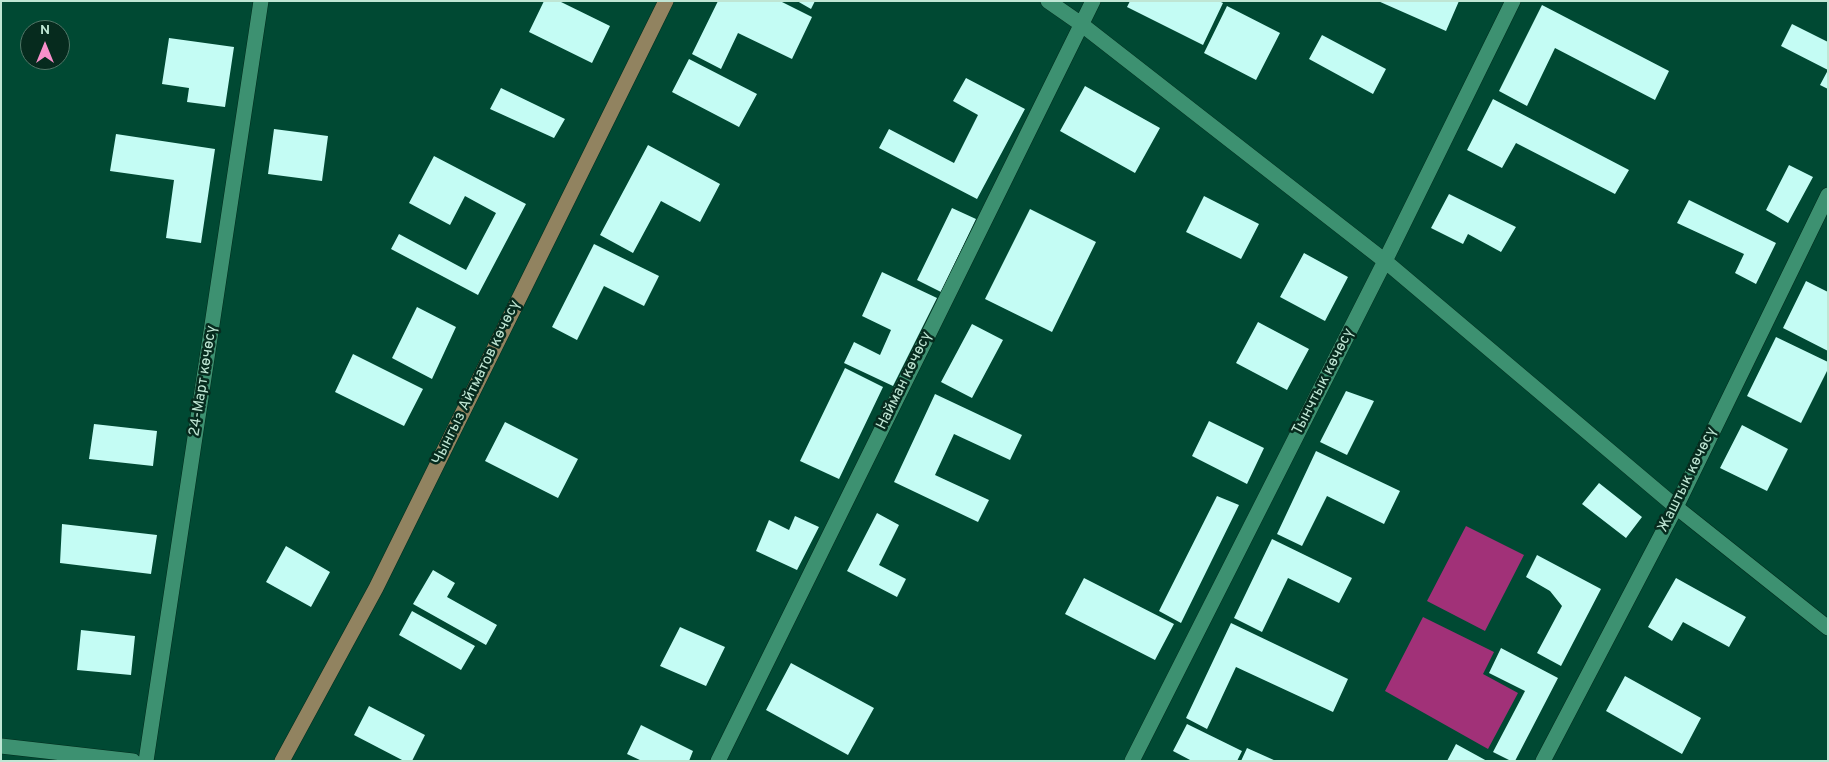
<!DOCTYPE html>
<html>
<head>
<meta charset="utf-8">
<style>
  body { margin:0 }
  #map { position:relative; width:1829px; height:762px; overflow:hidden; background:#004933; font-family:Overpass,sans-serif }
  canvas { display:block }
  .frame { position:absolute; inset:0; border:2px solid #bfe6d4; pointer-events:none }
  .north { position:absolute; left:20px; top:20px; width:50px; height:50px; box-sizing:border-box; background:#062b1e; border:1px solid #507667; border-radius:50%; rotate:0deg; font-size:14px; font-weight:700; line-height:20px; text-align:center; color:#bfe6d4 }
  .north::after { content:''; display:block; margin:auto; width:18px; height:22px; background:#f890cb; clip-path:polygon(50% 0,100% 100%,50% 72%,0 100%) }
</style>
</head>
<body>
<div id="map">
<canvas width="1829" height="762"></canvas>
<div class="frame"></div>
<div class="north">N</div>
</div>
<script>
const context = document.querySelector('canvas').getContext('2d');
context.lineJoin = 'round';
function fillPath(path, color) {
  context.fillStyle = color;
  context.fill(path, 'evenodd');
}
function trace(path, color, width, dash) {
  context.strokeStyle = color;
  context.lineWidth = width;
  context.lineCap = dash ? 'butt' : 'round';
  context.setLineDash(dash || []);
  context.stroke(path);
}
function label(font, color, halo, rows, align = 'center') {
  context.font = font + ' Overpass,sans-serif';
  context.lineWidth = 5;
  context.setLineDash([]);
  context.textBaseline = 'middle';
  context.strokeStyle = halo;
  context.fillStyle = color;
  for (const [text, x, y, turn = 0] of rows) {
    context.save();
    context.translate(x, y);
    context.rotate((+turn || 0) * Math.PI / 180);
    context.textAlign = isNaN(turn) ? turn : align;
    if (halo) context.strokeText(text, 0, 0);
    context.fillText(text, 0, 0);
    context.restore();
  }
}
const forest = new Path2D(`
  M1466,526L1524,555L1485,631L1427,601Z
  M1423,617L1494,652L1483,674L1518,693L1488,749L1385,691Z`);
const building = new Path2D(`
  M544,1H559L610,26L592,63L529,32Z
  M718,1H780L812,17L792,59L738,33L721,69L692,54Z
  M797,1H815L811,9Z
  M1130,1H1219L1223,3L1203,45L1127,7Z
  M1378,1H1459L1446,31Z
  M1542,5L1669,71L1655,100L1555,48L1527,106L1499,91Z
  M1227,6L1280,33L1256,80L1204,53Z
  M1792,24L1828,42V70L1781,46Z
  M1322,35L1386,69L1373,94L1309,59Z
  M169,38L234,47L225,107L187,102L189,88L162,84Z
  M689,59L757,94L739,127L672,92Z
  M1828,70V89L1820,85Z
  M966,78L1025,109L977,199L879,148L889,129L954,163L978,115L953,101Z
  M1085,86L1160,128L1135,173L1060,131Z
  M501,88L565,119L554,138L490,109Z
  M1493,99L1629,170L1615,194L1516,143L1502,168L1467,150Z
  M274,129L328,136L322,181L268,174Z
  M116,134L215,149L201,243L166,238L174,180L110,171Z
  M648,145L720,184L700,222L661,201L633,253L600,235Z
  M434,156L526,204L478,295L391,249L399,234L466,270L496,213L465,196L450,225L409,203Z
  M1789,165L1813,177L1788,223L1766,210Z
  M1449,194L1516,227L1501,252L1468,234L1463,244L1431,228Z
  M1204,196L1259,224L1241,259L1186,232Z
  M1689,200L1776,243L1756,284L1735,273L1744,254L1677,223Z
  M952,208L976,219L941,292L917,280Z
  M1030,209L1096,242L1052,332L985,299Z
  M594,244L659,276L644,306L604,286L577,340L552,327Z
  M1304,253L1348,277L1325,321L1280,297Z
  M882,272L937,298L893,386L844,363L854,342L880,355L891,330L862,316Z
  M1806,281L1828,292V351L1783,328Z
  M417,307L456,327L432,379L392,358Z
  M1258,322L1309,349L1287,390L1236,363Z
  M972,324L1003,340L972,398L941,382Z
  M1776,337L1828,362V369L1801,423L1747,396Z
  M353,354L423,389L404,426L335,392Z
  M845,368L883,387L839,479L800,461Z
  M1346,391L1374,401L1347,455L1320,442Z
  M935,394L1022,435L1010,460L954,434L935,475L989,500L978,522L894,482Z
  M1209,421L1264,448L1247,484L1192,456Z
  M505,422L578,459L558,498L485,461Z
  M94,424L157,431L153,466L89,459Z
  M1742,425L1788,449L1767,491L1720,468Z
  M1316,451L1400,491L1384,524L1327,496L1302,546L1277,534Z
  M1599,483L1642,517L1626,538L1582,504Z
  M1217,496L1239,505L1181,623L1159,611Z
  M877,513L899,525L879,565L906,579L897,597L847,571Z
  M795,516L819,527L797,570L756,551L769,520L789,530Z
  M62,524L157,535L151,574L60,563Z
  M1272,539L1352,578L1339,603L1288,578L1262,632L1234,618Z
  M286,546L330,572L311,607L266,582Z
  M1537,555L1601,589L1561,666L1537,653L1562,606L1550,591L1526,577Z
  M433,570L455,583L447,597L497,625L486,645L413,604Z
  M1084,578L1174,624L1155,660L1065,614Z
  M1676,578L1746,617L1729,647L1683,622L1672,641L1648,627Z
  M412,611L475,646L461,670L399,635Z
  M1231,623L1348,679L1333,712L1236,667L1207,729L1186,718Z
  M680,627L725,647L706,686L660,666Z
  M81,630L135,636L131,675L77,670Z
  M1501,648L1558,678L1515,761H1511L1493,752L1525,691L1489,673Z
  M791,663L874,708L848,755L766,710Z
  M1625,676L1701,718L1682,754L1606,711Z
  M369,706L425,735L412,761H404L354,735Z
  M1187,724L1242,751L1237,761H1192L1173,751Z
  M641,725L693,751L689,761H642L627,754Z
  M1456,744L1487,761H1447Z
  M1247,748L1276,761H1241Z`);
const minor = new Path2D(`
  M1048,1L1081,24L1385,261L1676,507L1828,628
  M1,746L133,761
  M146,761L261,1
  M718,761L1093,1
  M1132,761L1385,261L1513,1
  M1543,761L1676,507L1828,195`);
const major = new Path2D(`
  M282,761L376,588L666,1`);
const streetNames = [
  ["24-Март көчөсү",204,381,-81],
  ["Найман көчөсү",905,381,-64],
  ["Тынчтык көчөсү",1324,382,-63],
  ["Чынгыз Айтматов көчөсү",477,383,-64],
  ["Жаштык көчөсү",1688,480,-64]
];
fillPath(forest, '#a13178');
fillPath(building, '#c4fcf4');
trace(minor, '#002c1d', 16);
trace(major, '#002c1d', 16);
trace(minor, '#3d9171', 15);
trace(major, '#918360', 15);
label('15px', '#bfe6d4', '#062b1e', streetNames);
</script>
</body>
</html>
